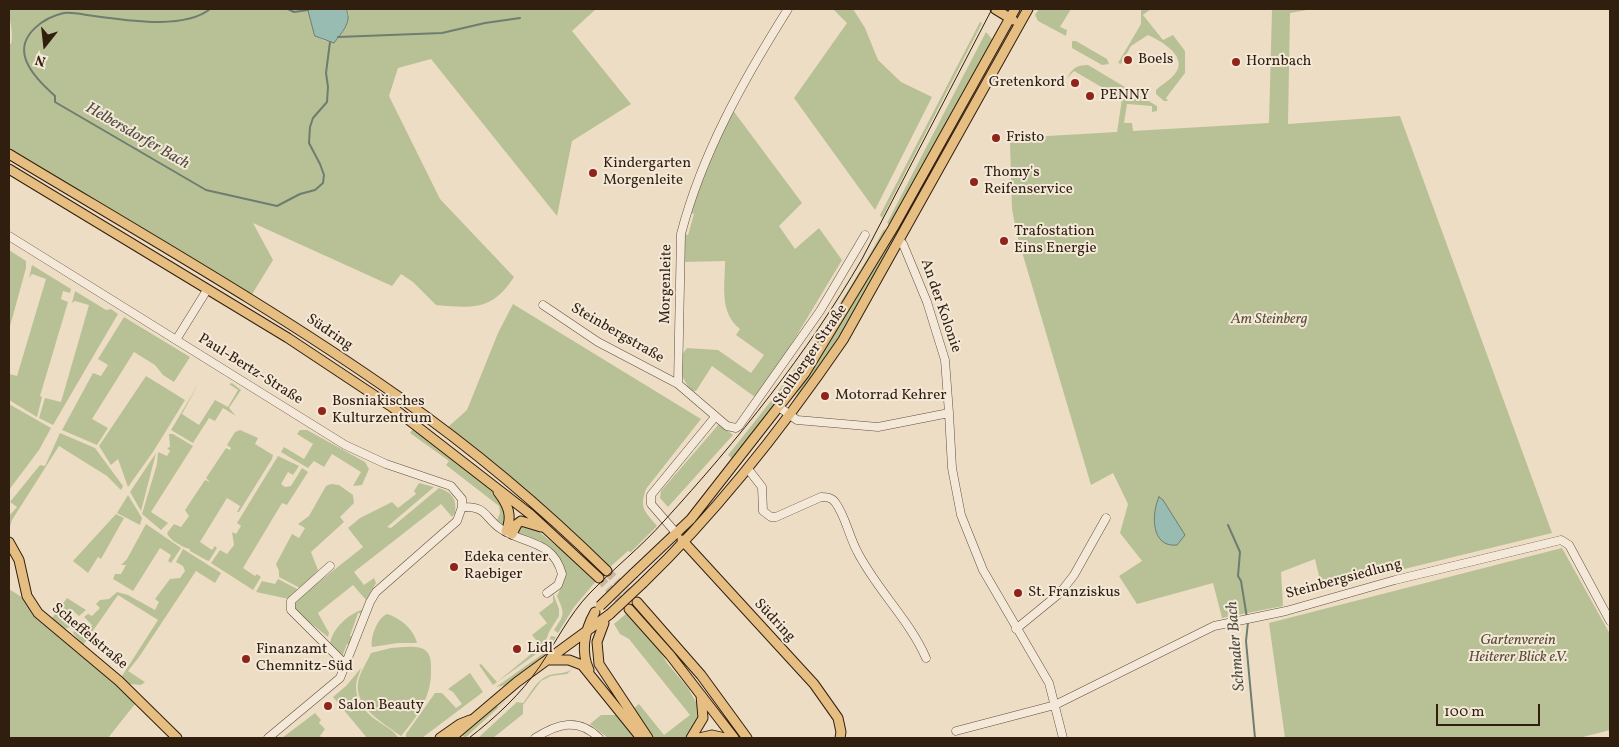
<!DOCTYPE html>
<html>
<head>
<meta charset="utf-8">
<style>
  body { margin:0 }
  #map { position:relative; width:1619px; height:747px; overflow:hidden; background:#eeddc5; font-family:Vollkorn,serif }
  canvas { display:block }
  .frame { position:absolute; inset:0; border:10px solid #301f0f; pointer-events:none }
  .north { position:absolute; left:20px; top:20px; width:50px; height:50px; -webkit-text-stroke:4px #f4e9d9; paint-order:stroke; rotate:196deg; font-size:14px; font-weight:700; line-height:20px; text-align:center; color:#301f0f }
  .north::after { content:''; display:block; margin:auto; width:18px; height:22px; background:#301f0f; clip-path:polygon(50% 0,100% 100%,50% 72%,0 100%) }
  .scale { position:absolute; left:1436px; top:704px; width:104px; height:22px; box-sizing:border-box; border:2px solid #301f0f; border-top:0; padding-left:6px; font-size:15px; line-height:18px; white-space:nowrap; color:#301f0f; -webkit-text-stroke:4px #f4e9d9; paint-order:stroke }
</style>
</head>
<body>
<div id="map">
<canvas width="1619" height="747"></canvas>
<div class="frame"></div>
<div class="north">N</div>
<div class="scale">100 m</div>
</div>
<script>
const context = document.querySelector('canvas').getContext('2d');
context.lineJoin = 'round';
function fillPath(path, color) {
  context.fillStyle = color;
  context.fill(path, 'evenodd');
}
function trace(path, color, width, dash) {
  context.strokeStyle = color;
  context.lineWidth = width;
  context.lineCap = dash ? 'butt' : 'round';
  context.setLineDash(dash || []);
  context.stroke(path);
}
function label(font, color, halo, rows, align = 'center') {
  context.font = font + ' Vollkorn,serif';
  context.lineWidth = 4;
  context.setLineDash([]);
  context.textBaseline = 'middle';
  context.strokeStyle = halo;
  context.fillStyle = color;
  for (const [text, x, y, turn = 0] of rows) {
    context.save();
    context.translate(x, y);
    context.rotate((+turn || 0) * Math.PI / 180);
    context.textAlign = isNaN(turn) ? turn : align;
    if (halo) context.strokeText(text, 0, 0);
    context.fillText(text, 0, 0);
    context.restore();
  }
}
const green = new Path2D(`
  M9,9H308L319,38L326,41C344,35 343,31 349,14L346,9H596L572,31L631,104L572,141L557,216L431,59L398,68L389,96L440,199L514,277C492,311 473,308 436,305L413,282L401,274L392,286L253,223L273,260L251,296L9,150V44H11C14,32 9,21 9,9Z
  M833,9H853L865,28L878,60L901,82L932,97L875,210L794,98L847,23Z
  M1039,9H1071L1060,27L1067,30L1066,36L1038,21L1035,15Z
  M1141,9H1151L1143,15L1163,40L1173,35L1185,51V73L1166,98L1168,101H1164L1156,94V90C1161,85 1167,82 1171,78C1193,59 1163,42 1148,35L1131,46L1121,64L1118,63L1141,24Z
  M1272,9H1312L1290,13L1288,124L1400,116L1552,533L1322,589L1315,559L1281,572L1283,606L1222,618L1213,583L1137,604L1119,576L1142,561L1120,533L1128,504L1113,473L1091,485L1017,235L1012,209L1010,143L1012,138L1117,132L1122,99L1074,71L1067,78C1073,68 1076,65 1088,65L1157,106V111L1152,112V106L1127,104L1124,123H1132L1133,131L1269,123Z
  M980,22L982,23L882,218L880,215Z
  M986,32L993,40L891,225L887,223Z
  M1072,41H1076L1107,59L1109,64L1102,65L1072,48Z
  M969,99L971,100L901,230L897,228Z
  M732,109L802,203L779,226L795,249L819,228L842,260L785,355L755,397L712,366L696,391H692C681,379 675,361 687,348L718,350L751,373L764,355L736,335L740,329C719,313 725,285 725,261L684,262V234L688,235L694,214L689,212Z
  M884,229L886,231L797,378L734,460L728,455C786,384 840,310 884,229Z
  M895,233L898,234L848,325L789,409L810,369Z
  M9,250L26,261V268L9,330Z
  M32,265L71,289L70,293L63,291L61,299L68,302L40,396L42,397L37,417L9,400V374L17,376L46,279L32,274L29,278Z
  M75,291L106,310L111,309L118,314L53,425L39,418L45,398L61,402L89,305L75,301L72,303Z
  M513,304L701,419L646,489C639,509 645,511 657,526L631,552L628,551L610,567L539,502L448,427L467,410L498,333Z
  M124,317L190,357L174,382L163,375L155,365L134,352L92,419L108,428L97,445L62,430L93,373L101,376L108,365L98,359Z
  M146,376L185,400L153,452L128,487L118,459L111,465L99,446Z
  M199,383L182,414L199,425L215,400L228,407L238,390L229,384L232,383L241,390L229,408L236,416L223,408L215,421L209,418L193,443L171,430Z
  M9,404L51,428L39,450L9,490Z
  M719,424L733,435L668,507L660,498L661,491Z
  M413,429L457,460L498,497L507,509L504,526L497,520L500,513L499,506L446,465L449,461L410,433Z
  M240,430L258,438L255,444L273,455L272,459L239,512H237L240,506L227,498L200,542L212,550L215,546L217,548L209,561L206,560L190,551V549C184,548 169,540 167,533L174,524L181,527L189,516L185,510L205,480L210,482L206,478L226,448L230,450L231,448L227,445L235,432Z
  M300,430H307L365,462L369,469L362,485L353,486L361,472L332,454L324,467L314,461L308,468L281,452L284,447L304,459L313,444L297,434Z
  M60,433L95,448L123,486L121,490L107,476L59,446L12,520L9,530V516L17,507L10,502L40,465L45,466Z
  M169,434H173L193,446L151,512L168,523L161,530L142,514L157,464L158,452L167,456L170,451L167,448L170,447Z
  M156,453L141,511L130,492Z
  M278,456L299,466L293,475L288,472L281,484L285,487L291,486L302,468L308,472L287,505L282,503L243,568L255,576L257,574L261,577L253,590L211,563L220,550L227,554L234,545L232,532L236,534L241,526L237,523Z
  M419,483L434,487L387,527L391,528L439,488C452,492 457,499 455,513L452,517L441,504L354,572L364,585L374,578L376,583L366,600L353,585L318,613L329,633L328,637L298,613L294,609V602L308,587L315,585L363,547L348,528L360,518L392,502L398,508L416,494L414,491Z
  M331,484L339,485L353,495L354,503L340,517L344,522L311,552L318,570L302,589L279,577V571L276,564L292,534L299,538L305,528L298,524L309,516L326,486Z
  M128,495L142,518L140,525L117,513Z
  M116,514L124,518L101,559L98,557L88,573L73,561Z
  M146,524L181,548L171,563L168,561L171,555L160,548L133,591L113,579L115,574H121L126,565H121L127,559Z
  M516,524L531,525L597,580L574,607L558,633L554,630C566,613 564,613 557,596L564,581V567L541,541L517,532Z
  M1562,548L1610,634V730L1579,738H1285L1269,623Z
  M183,549L221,573L215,583L196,571L139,657L128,671L145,682L141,685L129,684L122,676L158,620L118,595L83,645L73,633L75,628L82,635L92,625L84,617L88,614L92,616L100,608L96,604L100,600L109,599L117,592L128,595L155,610L159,602L155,599L170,579L180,578L185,571L183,566L176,562Z
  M278,579L301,591L289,599L256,592L262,581L275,584Z
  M9,589L20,596L139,699L108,738H9Z
  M553,593L559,609V616L549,632L543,649L493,685L479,665L481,664L497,682L541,646L532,635L547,623L539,613L553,602Z
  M67,598L86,610L79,616L72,610L63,620L70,627L64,629L52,618Z
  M365,609L363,614L358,613L350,636L353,637L351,645L347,644L342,657L330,645C331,629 350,612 365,609Z
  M627,613L651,636L667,663L688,688L700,709L699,718L690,734L684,738H654L648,734L634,708L639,704L664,735L690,715L629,639L620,634L614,624Z
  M387,614C400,618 414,629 417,643H398L372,647C370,638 377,618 387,614Z
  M551,636L556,637L543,658L507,685L496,687L544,653Z
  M391,648C400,648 419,644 426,651C431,655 431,663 431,669C432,696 418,716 401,736C383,723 354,707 358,682C360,672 367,662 371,653Z
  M361,668C360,673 356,680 356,686C356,719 394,725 398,738H367L333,697L346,686Z
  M573,668L567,674L551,676L541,681L523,705V714L493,738H478L517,702L523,703C530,694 536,681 547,676C556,672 566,675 573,668Z
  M470,673L483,692L422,738H406V734L435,693H442L456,708L462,704L453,692L448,689Z
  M511,696L465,738L461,734L496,706L498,707Z
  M315,713L321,720L319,723L325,729L320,736L322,738H282Z
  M601,715H616L638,738H608L590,724Z`);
const water = new Path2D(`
  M308,9H346C353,22 341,33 334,43L315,36Z
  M1159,497L1163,500L1185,535L1177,545C1151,548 1151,514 1159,497Z`);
const stream = new Path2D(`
  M210,9C184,30 126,20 94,16C85,15 73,12 64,13C45,17 19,34 25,57C29,72 44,86 55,96V102L206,190L277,206L300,194L315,190L323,183L324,175L320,164L309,143L310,127L313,118L327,102L328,87L326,73L330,42
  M288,9L294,12L308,10
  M338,37L442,33L485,23L520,18
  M1228,525L1240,552L1238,576L1241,581L1247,618
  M1248,622L1246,641L1255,738`);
const majorTunnel = new Path2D(`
  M607,571L637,602
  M599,578L627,607`);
const minor = new Path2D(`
  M788,9C744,79 702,153 681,234L678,384L727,426L736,428L739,426L820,311L865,235
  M9,236L345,445L386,464L451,486L462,499V507L457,521L376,592L370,602L340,678L268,738
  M543,305L598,342L678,384
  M176,340L207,290
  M779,407L797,420L878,427L949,413L945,360L927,302L903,244L899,240
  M949,413L952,468L961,515L983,570L1049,683L1063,738
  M748,469L762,487L763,511L771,517H776L821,497C826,497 831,497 835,502C845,515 849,536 857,551C876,589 909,619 926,658
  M462,507C488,506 484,518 501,529C525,545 553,540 562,574L558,585L547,593
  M677,534L651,504V495L715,417
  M330,566L291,601V610L346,665
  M1016,629L1060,593L1074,575L1106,518
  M956,731L1055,705L1214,626L1286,611L1395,580L1561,540L1569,545L1610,621
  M535,738C557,724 578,717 599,738`);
const major = new Path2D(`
  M995,9L1013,20
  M9,154C140,233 274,309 399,397C473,449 543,508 607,571
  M9,169L288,338L392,407L530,514L599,578
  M498,492C508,505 513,516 506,531
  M512,534L517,524L521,521L541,527
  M682,540L814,684L838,718L841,732L840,738
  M9,542L19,560L27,596L38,613L119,681L177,738
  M634,573L691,519L805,373L893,228L1015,9
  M643,583C719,510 784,426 843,340L1028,9
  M637,602L701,675L747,738
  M629,609L670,655L734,738
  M604,623L597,642L599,664L648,738
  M548,660H569L582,665L641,738
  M589,670C580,650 585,630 595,612
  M440,738L460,724L470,720
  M451,738L517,682L610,614
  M691,738L703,718L701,695
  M699,738L712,735L725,738`);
const tram = new Path2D(`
  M469,738C495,718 521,694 540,666C556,642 569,615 589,594C613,569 641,547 664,521C738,440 807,354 862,259L992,9`);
const majorBridge = new Path2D(`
  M600,606L634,573
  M610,614L643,583`);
const markers = [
  [1128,60,5,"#8f2418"],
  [1236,62,5,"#8f2418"],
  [1075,83,5,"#8f2418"],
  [1090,96,5,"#8f2418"],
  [996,138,5,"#8f2418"],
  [593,173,5,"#8f2418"],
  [974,182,5,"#8f2418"],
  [1004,241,5,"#8f2418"],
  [825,396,5,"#8f2418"],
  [322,411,5,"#8f2418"],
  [454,567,5,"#8f2418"],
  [1018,593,5,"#8f2418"],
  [517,649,5,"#8f2418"],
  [246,659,5,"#8f2418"],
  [328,706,5,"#8f2418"]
];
const poiNames = [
  ["Boels",1138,60],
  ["Hornbach",1246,62],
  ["Gretenkord",1065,83,"right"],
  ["PENNY",1100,96],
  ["Fristo",1006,138],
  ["Kindergarten",603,164],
  ["Morgenleite",603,181],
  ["Thomy's",984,173],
  ["Reifenservice",984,190],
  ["Trafostation",1014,232],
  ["Eins Energie",1014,249],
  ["Motorrad Kehrer",835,396],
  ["Bosniakisches",332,402],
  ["Kulturzentrum",332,419],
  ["Edeka center",464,558],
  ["Raebiger",464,575],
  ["St. Franziskus",1028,593],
  ["Lidl",527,649],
  ["Finanzamt",256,650],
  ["Chemnitz-Süd",256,667],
  ["Salon Beauty",338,706]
];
const streetNames = [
  ["Morgenleite",667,284,-89],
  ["An der Kolonie",940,306,71],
  ["Südring",329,333,34],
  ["Steinbergstraße",617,334,30],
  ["Stollberger Straße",811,356,-56],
  ["Paul-Bertz-Straße",250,370,32],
  ["Steinbergsiedlung",1344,580,-15],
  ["Südring",774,621,47],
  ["Scheffelstraße",89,637,40]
];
const parkNames = [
  ["Am Steinberg",1269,320],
  ["Gartenverein",1518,641],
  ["Heiterer Blick e.V.",1518,658]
];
const waterNames = [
  ["Helbersdorfer Bach",137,137,30],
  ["Schmaler Bach",1237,646,-95]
];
fillPath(green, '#b8c195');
fillPath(water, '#99bcb2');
trace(water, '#6f7d71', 1);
trace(stream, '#6f7d71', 2);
trace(majorTunnel, '#c8b7a1', 9, [9, 4.5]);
trace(minor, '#604e3c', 9);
trace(major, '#301f0f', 11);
trace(minor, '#f4e9d9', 8);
trace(major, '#e7be82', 9);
trace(tram, '#301f0f', 1);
trace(majorBridge, '#301f0f', 11, []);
trace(majorBridge, '#e7be82', 9);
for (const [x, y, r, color] of markers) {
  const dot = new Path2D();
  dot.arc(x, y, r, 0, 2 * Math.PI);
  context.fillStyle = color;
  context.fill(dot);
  trace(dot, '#f4e9d9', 2);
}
label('15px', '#301f0f', '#f4e9d9', poiNames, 'left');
label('15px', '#301f0f', '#f4e9d9', streetNames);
label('italic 15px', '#595037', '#f4e9d9', parkNames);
label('italic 16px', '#504e40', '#f4e9d9', waterNames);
</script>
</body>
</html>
